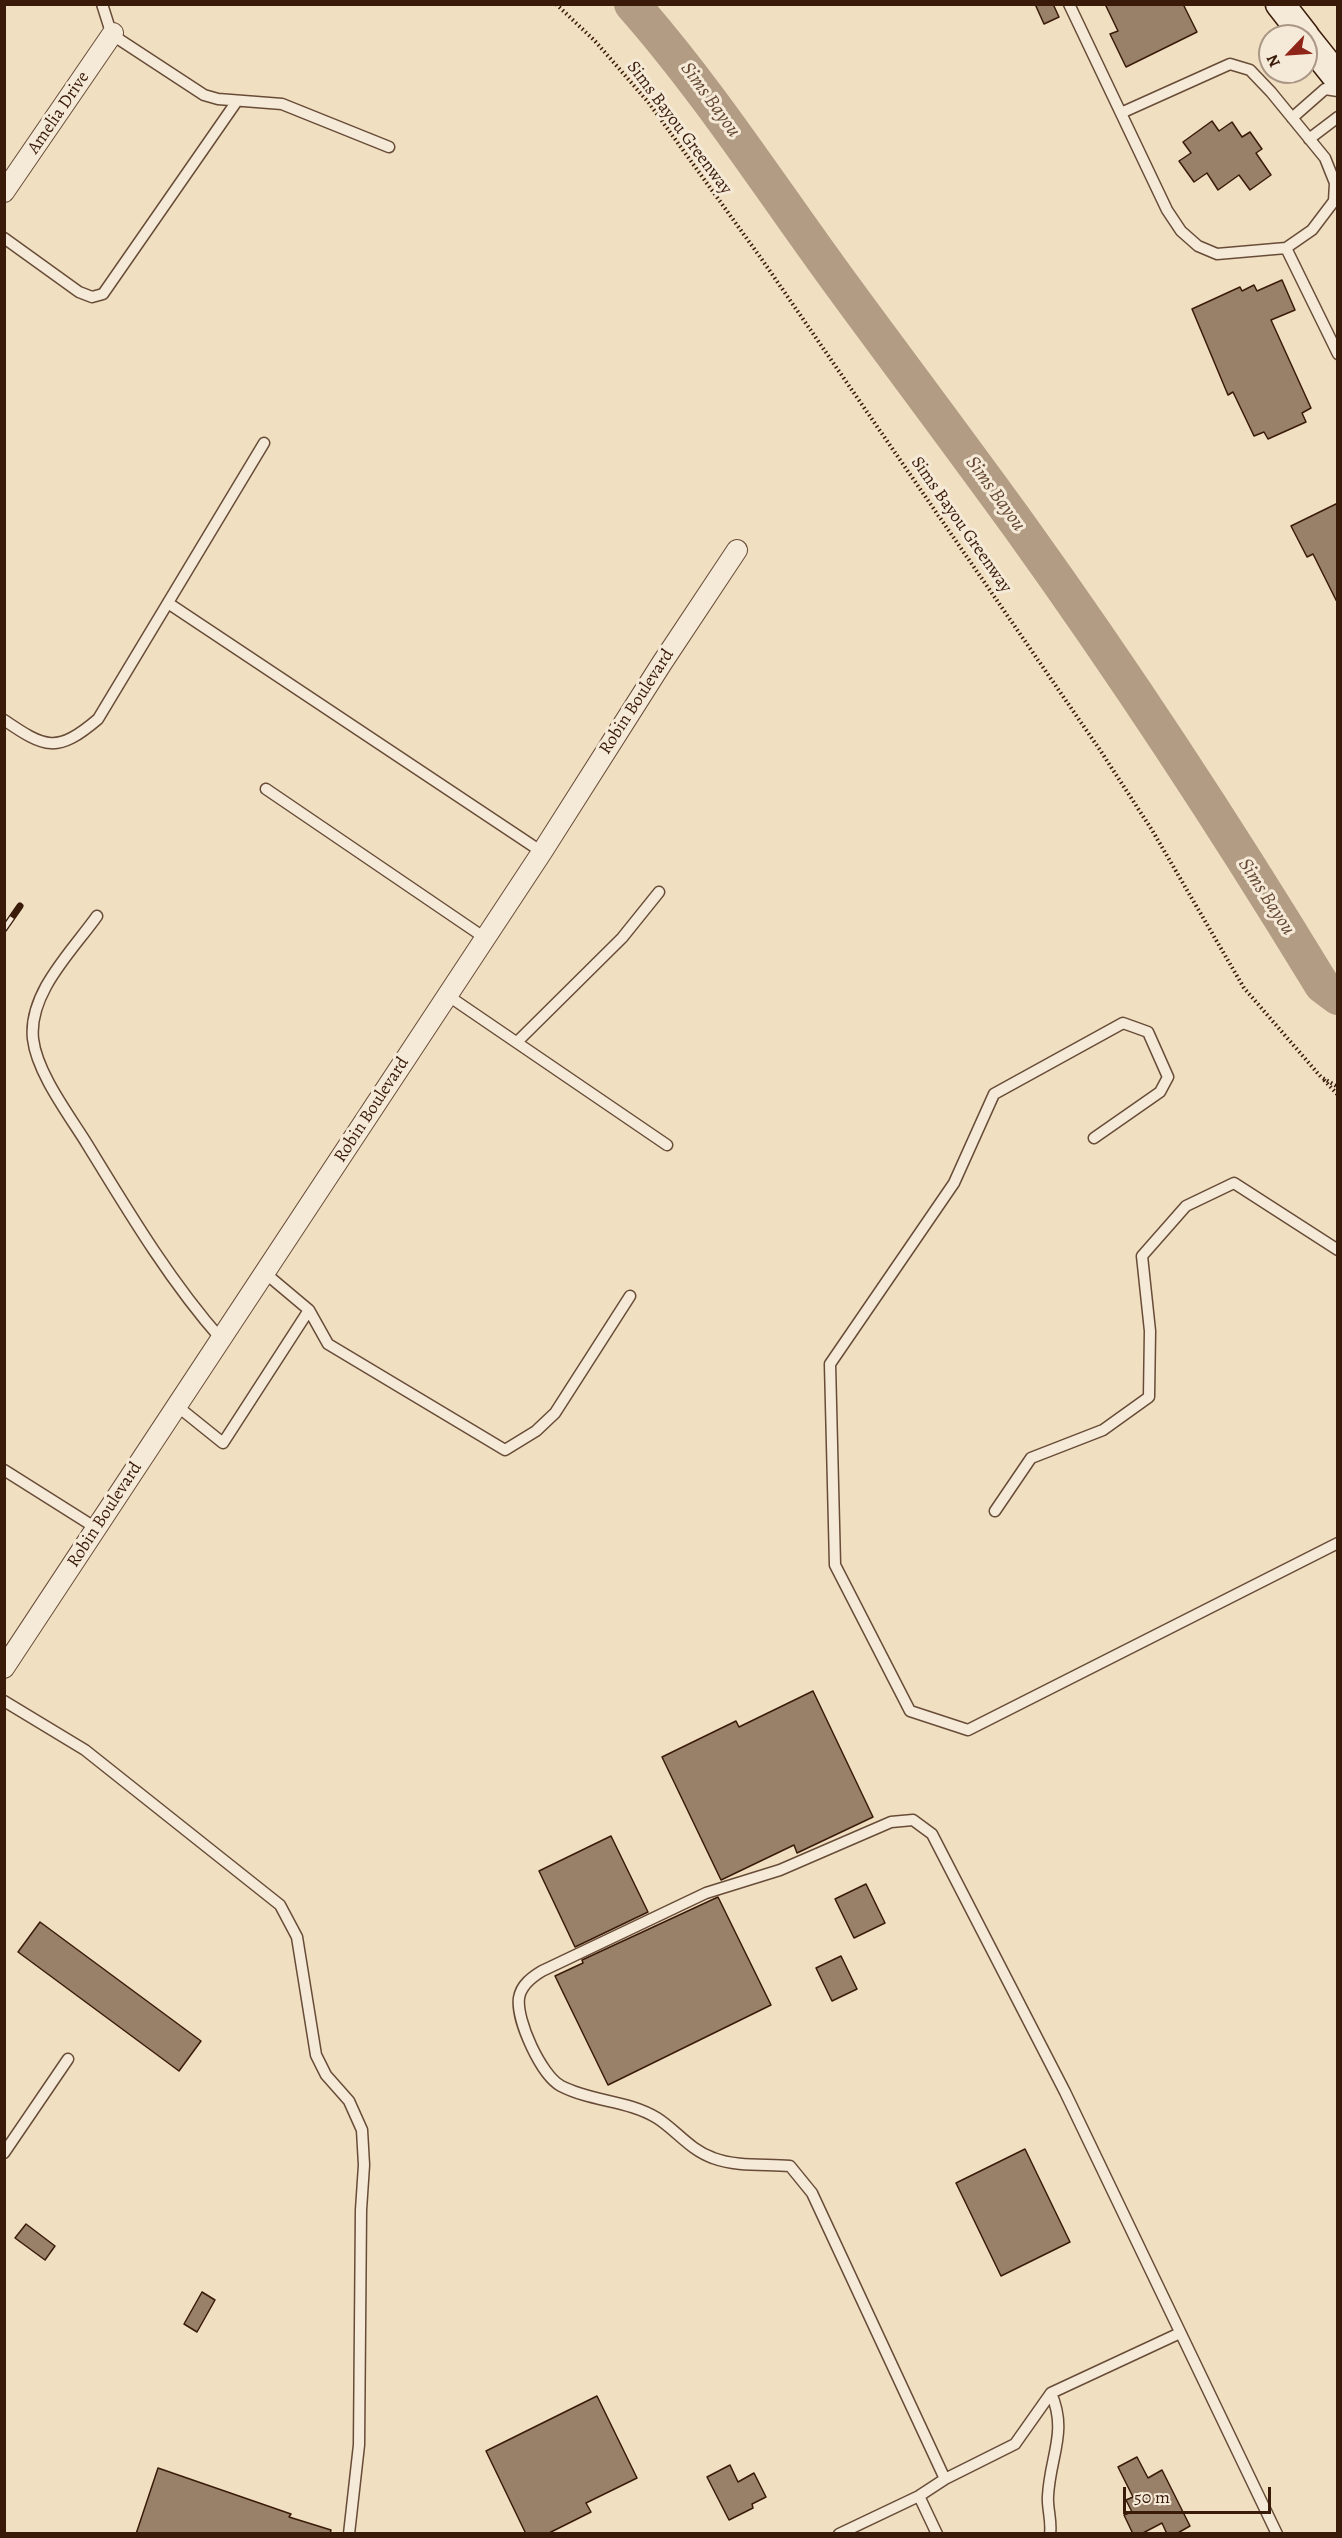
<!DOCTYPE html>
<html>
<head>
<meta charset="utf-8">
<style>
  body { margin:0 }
  #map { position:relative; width:1342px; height:2538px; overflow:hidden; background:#f0dfc1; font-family:Alegreya,serif }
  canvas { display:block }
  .frame { position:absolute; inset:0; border:6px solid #3a1b0a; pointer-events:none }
  .north { position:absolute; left:1258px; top:24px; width:60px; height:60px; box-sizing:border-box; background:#f5ead7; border:2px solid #aa9785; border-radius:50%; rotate:245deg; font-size:16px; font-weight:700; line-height:24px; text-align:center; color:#3a1b0a }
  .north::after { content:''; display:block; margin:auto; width:21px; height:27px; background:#8f2418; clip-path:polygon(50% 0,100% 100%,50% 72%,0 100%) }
  .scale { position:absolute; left:1123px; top:2487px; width:148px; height:27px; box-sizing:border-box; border:3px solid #3a1b0a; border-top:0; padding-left:8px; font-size:18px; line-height:21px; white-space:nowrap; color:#3a1b0a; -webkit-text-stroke:4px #f5ead7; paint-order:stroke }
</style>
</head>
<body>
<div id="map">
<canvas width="1342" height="2538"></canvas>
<div class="frame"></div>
<div class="north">N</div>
<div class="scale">50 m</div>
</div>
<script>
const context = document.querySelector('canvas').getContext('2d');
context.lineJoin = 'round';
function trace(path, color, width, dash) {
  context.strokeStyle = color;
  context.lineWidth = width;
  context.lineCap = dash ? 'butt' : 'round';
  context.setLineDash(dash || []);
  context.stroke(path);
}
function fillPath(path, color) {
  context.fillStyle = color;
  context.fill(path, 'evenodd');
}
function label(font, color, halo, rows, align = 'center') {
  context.font = font + ' Alegreya,serif';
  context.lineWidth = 6;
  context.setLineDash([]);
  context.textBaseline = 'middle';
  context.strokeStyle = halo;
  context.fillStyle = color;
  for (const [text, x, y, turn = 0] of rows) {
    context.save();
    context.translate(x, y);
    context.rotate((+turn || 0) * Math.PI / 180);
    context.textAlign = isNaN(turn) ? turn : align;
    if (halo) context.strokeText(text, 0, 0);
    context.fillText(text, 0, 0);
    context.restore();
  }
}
const river = new Path2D(`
  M632,4C713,96 779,201 852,299C908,375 965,451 1020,527C1127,676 1227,829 1322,985L1338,997`);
const building = new Path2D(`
  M1035,4H1053L1059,17L1044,24Z
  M1105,4H1183L1197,32L1126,67L1110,34L1118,31Z
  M1212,121L1219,131L1232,122L1242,137L1250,132L1262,149L1256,153L1271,175L1250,190L1239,175L1218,190L1207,173L1194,182L1179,161L1191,153L1183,142Z
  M1282,280L1295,310L1271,320L1311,408L1302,413L1306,422L1268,439L1264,432L1254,436L1233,392L1228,395L1192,309L1240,287L1242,291L1254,285L1257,291Z
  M1338,503V604L1313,554L1307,557L1291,526Z
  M813,1691L873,1817L797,1853L794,1845L721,1880L662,1757L736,1721L739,1727Z
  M611,1836L648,1912L575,1947L539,1871Z
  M866,1884L885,1923L854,1938L835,1899Z
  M718,1897L771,2005L608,2085L555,1976L583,1963L582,1960Z
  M40,1922L201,2041L179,2071L18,1952Z
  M841,1956L857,1989L832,2001L816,1968Z
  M1025,2149L1070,2242L1001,2276L956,2183Z
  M26,2224L55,2246L45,2260L15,2238Z
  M202,2292L215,2300L197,2332L184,2324Z
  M597,2396L637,2478L586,2503L591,2512L547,2534H526L486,2451Z
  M1137,2457L1148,2478L1162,2470L1190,2526L1176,2534H1167L1162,2523L1141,2534H1133L1124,2515L1132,2512L1126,2500L1133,2497L1118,2467Z
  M730,2465L738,2482L754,2473L766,2497L752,2504L753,2508L729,2520L707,2477Z
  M158,2468L291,2514L289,2517L331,2530L330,2534H136Z`);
const path = new Path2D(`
  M556,4L595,41L649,103L763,261L1100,750L1152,830L1244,988L1321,1077L1338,1087
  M1324,1080L1338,1095`);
const service = new Path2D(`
  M102,4L109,26L117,38L204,95L218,99L282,104L389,147
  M1069,4L1167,210L1181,231L1198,246L1217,254L1286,248L1312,230L1334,201L1335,183L1325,158L1271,92L1250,70L1230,64L1121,113
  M1292,118L1325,89L1338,91
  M1309,139L1338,117
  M4,238L79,292L92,297L103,294L237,101
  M1286,248L1338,354
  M168,603L542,852
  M4,720C45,748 57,754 98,719L264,443
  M266,789L485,938
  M97,916C73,950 28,993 33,1039C37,1073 69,1115 87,1144C128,1211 169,1280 221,1339
  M447,995L667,1145
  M517,1042L622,938L659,892
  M1094,1138L1160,1092L1168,1077L1148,1032L1123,1023L994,1094L954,1183L830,1364L835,1565L910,1711L968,1730L1338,1543
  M309,1310L328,1344L505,1450L536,1431L555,1413L630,1296
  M177,1406L223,1443L309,1310L265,1273
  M4,1470L96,1528
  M995,1511L1031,1458L1103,1430L1149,1397L1150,1331L1142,1256L1186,1206L1234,1183L1338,1250
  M4,1701L85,1750L280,1905L297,1937L316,2055L326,2075L349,2101L362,2130L364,2165L361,2210L359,2445L349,2534
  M4,2153L68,2059
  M945,2479L1015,2444L1051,2393L1180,2333
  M919,2496L937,2534
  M839,2534L919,2496L945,2479L812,2193L790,2166C764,2164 737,2167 713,2158C690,2150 676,2130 657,2118C628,2100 592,2102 561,2086C541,2075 516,2020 519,1998C521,1985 532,1977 542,1971L706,1893L780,1870L891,1822L913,1820L932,1834L1065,2092L1277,2534
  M1050,2534C1052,2521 1047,2508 1048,2496C1050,2456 1068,2432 1051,2393`);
const minor = new Path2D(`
  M4,192L113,33
  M4,1668L542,852L662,663L737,550`);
const secondary = new Path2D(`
  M1280,4L1305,36
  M1306,38L1338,78`);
const rail = new Path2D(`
  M4,929L20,906`);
const streetNames = [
  ["Amelia Drive",59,113,-56],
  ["Sims Bayou Greenway",679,128,53],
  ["Sims Bayou Greenway",961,525,55],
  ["Robin Boulevard",637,702,-57],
  ["Robin Boulevard",372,1110,-57],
  ["Robin Boulevard",105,1515,-57]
];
const waterNames = [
  ["Sims Bayou",710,100,54],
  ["Sims Bayou",995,494,54],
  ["Sims Bayou",1266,897,57]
];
trace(river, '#b29c83', 36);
fillPath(building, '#998169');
trace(building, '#3a1b0a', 1.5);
trace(service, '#684c38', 13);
trace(minor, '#684c38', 22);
trace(secondary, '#3a1b0a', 31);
trace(path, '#3a1b0a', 4, [1.5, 3]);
trace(service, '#f5ead7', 10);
trace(minor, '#f5ead7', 20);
trace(secondary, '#f5ead7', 28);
trace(rail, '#3a1b0a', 7);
trace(rail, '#f5ead7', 4.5, [14]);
label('18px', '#3a1b0a', '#f5ead7', streetNames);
label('italic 20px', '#644834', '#f5ead7', waterNames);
</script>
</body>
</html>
